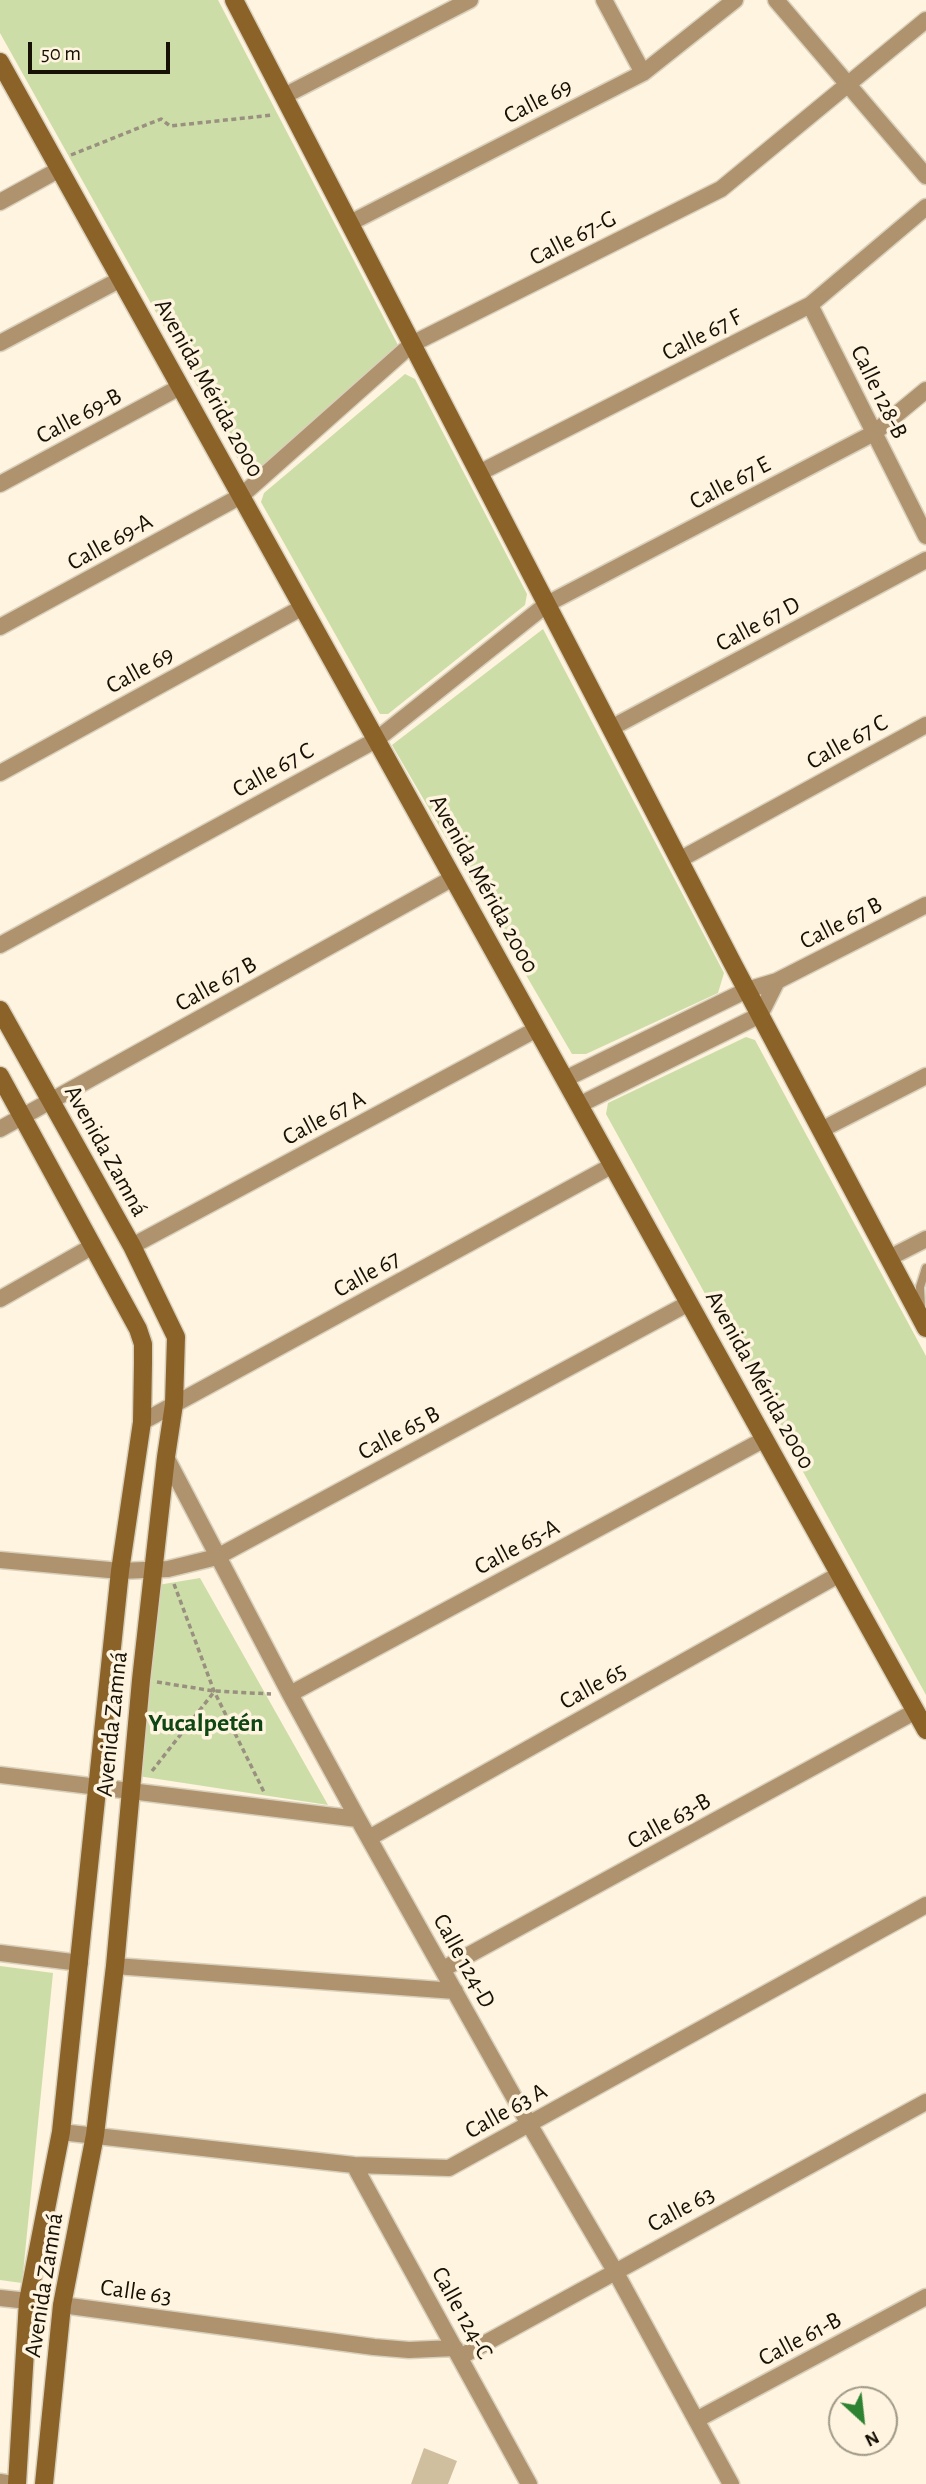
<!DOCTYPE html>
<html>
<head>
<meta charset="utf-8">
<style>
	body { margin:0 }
	#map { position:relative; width:926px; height:2484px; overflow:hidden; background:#fef4df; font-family:"Alegreya Sans",sans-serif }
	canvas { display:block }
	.north { position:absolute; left:828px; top:2386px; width:70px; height:70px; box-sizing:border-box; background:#fef4df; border:2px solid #a19988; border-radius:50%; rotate:153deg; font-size:19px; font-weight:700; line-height:28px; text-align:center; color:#161005 }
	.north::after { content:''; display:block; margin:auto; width:24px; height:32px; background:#2d8332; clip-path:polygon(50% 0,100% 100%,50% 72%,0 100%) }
	.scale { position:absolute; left:28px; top:42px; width:142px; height:32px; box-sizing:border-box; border:4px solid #161005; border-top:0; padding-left:9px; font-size:21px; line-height:24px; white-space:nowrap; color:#161005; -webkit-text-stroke:5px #fef4df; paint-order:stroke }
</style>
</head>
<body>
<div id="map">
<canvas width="926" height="2484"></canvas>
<div class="north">N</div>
<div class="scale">50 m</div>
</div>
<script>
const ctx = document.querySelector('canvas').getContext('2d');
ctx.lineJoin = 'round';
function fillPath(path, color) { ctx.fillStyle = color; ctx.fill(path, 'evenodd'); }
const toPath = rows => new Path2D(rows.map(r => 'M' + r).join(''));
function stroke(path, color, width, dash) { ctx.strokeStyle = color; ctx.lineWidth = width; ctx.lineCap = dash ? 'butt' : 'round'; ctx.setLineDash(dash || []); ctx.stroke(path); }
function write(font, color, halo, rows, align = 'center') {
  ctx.font = font + ' "Alegreya Sans",sans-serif'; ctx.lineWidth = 7; ctx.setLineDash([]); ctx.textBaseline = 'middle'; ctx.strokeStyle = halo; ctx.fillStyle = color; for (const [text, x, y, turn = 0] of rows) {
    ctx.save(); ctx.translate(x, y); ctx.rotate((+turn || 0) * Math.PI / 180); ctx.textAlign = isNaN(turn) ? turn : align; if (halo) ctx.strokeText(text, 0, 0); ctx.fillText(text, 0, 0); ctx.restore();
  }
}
const green = toPath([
	[0,0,218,0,399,347,249,479,0,33],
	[405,374,415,379,527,594,525,605,388,714,380,714,261,502,264,493],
	[543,629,724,973,718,993,586,1054,572,1054,392,745],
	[746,1037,755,1040,926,1356,926,1695,606,1114,608,1103],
	[200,1578,328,1805,138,1776,152,1586],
	[0,1966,53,1973,22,2283,0,2280]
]);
const building = toPath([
	[424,2448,457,2461,448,2484,411,2484]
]);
const path = toPath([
	[71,155,161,119,170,126,273,115],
	[174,1584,214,1691,264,1792],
	[157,1682,214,1691,271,1694],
	[152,1771,214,1692]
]);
const lane = toPath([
	[921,1308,920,1287,926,1268]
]);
const street = toPath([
	[604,0,643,73],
	[776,0,926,176],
	[284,96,470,0],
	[0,202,60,169],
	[350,223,643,73,735,0],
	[810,305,926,536],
	[0,343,121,279],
	[479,473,810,305,926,207],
	[0,484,180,387],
	[0,627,241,496,412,344,721,189,926,20],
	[611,728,926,560],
	[0,773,303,607],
	[679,860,926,725],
	[0,945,376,740,547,604,874,433,926,390],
	[565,1079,747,990,777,981,926,905],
	[579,1105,760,1015,777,981],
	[0,1129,453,878],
	[821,1130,926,1076],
	[132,1246,537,1029],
	[889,1258,926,1239],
	[0,1299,93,1246],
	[142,1422,613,1165],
	[166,1457,290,1694,358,1819,529,2124,615,2271,731,2484],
	[0,1560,120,1571,168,1569,217,1557,689,1303],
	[290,1694,765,1439],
	[0,1775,358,1819],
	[369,1838,840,1574],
	[0,1953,80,1963],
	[115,1966,455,1991],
	[443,1969,916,1711],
	[61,2132,354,2165,449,2168,926,1905],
	[354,2165,529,2484],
	[0,2298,28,2301],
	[62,2305,374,2347,409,2350,455,2348],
	[460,2357,926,2102],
	[696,2420,926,2297],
	[0,2482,13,2484]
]);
const secondary = toPath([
	[234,0,734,966,926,1328],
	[0,62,926,1730],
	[0,1010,132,1246,176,1337,174,1404,166,1457,141,1680,115,1966,95,2135,62,2305,44,2484],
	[0,1076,138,1329,143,1344,143,1363,142,1422,120,1571,61,2132,28,2301,17,2484]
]);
const streetNames = [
	["Calle 69",538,101,-27],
	["Calle 67-G",573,238,-27],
	["Calle 67 F",702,335,-27],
	["Avenida Mérida 2000",209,388,61],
	["Calle 128-B",879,392,64],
	["Calle 69-B",79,416,-28],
	["Calle 67 E",730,483,-28],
	["Calle 69-A",110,542,-29],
	["Calle 67 D",758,624,-28],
	["Calle 69",140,670,-29],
	["Calle 67 C",847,742,-29],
	["Calle 67 C",273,770,-29],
	["Avenida Mérida 2000",484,884,61],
	["Calle 67 B",841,923,-27],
	["Calle 67 B",216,984,-29],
	["Calle 67 A",324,1118,-28],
	["Avenida Zamná",106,1151,61],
	["Calle 67",367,1274,-29],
	["Avenida Mérida 2000",760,1380,61],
	["Calle 65 B",399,1433,-28],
	["Calle 65-A",517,1547,-28],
	["Calle 65",593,1686,-29],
	["Avenida Zamná",112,1724,-84],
	["Calle 63-B",669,1821,-29],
	["Calle 124-D",464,1961,61],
	["Calle 63 A",506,2111,-29],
	["Calle 63",681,2209,-28],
	["Avenida Zamná",44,2285,-81],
	["Calle 63",136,2292,8],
	["Calle 124-C",462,2313,61],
	["Calle 61-B",800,2339,-28]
];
const neighbourhoodNames = [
	["Yucalpetén",206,1723]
];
fillPath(green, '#cddda7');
fillPath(building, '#d0bf9f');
stroke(lane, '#d9d0bc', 11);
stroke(street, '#d9d0bc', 19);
stroke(secondary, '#d9d0bc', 21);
stroke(path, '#999080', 3.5, [5, 3.5]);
stroke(lane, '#af926e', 8);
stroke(street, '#af926e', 16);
stroke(secondary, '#8b6228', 18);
write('24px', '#161005', '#fef4df', streetNames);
write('bold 26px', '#0e4713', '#fef4df', neighbourhoodNames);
</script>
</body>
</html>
